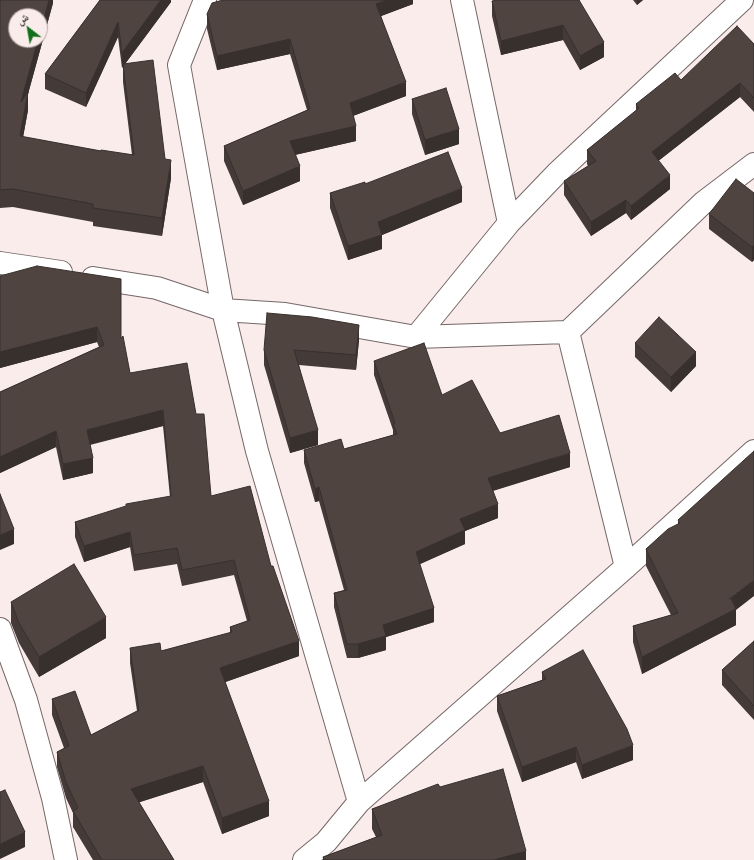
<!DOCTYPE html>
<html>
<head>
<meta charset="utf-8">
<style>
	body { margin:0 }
	#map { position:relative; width:754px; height:860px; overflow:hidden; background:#fbecec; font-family:Commissioner,"Noto Naskh Arabic",sans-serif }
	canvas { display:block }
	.north { position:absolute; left:8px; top:8px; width:40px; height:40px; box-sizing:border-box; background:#fbecec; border:1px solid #ada1a1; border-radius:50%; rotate:329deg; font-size:11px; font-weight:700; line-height:16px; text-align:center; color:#373131 }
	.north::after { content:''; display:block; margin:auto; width:14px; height:18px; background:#146f1b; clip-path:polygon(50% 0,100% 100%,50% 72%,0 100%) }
</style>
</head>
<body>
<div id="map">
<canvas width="754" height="860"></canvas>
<div class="north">ش</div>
</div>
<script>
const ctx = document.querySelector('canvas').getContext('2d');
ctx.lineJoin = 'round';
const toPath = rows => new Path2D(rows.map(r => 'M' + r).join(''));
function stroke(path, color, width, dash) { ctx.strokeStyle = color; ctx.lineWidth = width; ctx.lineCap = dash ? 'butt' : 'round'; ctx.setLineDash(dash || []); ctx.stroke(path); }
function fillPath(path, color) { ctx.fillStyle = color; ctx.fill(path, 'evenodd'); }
const minor = toPath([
	[205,0,179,65,223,310,285,314,416,337,509,223,557,173,742,0],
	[462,0,509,223],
	[0,263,61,272],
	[93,278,157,288,223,310,257,451,359,802],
	[568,332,626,567],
	[416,337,568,332,704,202,754,164],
	[0,629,26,700,53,798,66,860],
	[304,860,326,842,359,802,626,567,754,451]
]);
const wall = toPath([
	[0,0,53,0,53,3,28,94,28,110,23,137,101,151,132,155,123,82,123,65,122,68,118,37,86,107,45,89,45,74,100,0,171,0,171,2,125,64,165,159,171,178,162,236,93,226,93,222,13,207,0,208],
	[413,0,413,4,381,16,406,96,353,116,356,141,295,155,300,181,243,205,224,161,224,146,307,110,290,54,217,70,207,29,207,14],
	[579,0,604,57,580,70,563,40,501,55,492,16,492,1],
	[633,0,643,0,637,5],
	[754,44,754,112,740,97,658,161,670,189,631,220,626,213,591,236,564,195,564,181,588,166,587,164,587,150,636,111,636,104,681,80],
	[412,99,459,144,425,155,412,114],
	[365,184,462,202,382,235,382,249,348,260,330,208,330,193],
	[754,193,754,260,752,262,709,229,709,214],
	[0,276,121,337,130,373,196,414,211,496,271,566,299,656,225,682,269,816,222,834,203,782,139,802,174,860,93,860,73,827,73,813,66,798,57,767,57,752,64,748,52,715,52,699,91,735,137,711,130,663,130,648,161,651,230,633,230,627,247,621,234,575,182,586,177,564,134,571,130,547,84,562,75,537,75,522,170,497,163,426,90,445,93,473,63,480,56,447,0,473,0,392,99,347,97,342,0,368],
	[359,340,356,370,299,365,318,445,290,453,264,365,264,350],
	[635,343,696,366,671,392,635,357],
	[374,361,442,395,500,433,570,467,493,491,498,518,465,531,465,544,419,564,434,622,386,637,386,650,358,658,347,658,334,607,334,593,344,590,319,501,315,502,304,463,304,450,344,449,393,435,393,430,374,375],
	[678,520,736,610,736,625,642,674,633,642,633,626,671,615,646,566,646,549,678,524],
	[11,602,106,638,39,677,19,643,11,623],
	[754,641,754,720,722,685,722,670],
	[542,672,633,760,582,779,576,762,522,782,497,711,497,696,542,680],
	[440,787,526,860,323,860,323,857,376,837,372,829,372,809]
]);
const shadedWall = toPath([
	[49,0,53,0,53,3,28,94,28,110,20,154,21,102,38,40,40,40,40,34],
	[161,0,171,0,171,2,122,68,122,53],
	[386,0,413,0,413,4,376,18,376,4],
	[637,0,643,0,637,5],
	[118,22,118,37,86,107,86,93],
	[563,25,563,40,501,55,501,41],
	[290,39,290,54,217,70,217,56],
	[604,42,604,57,580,70,580,56],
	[406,82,406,96,350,117,350,103],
	[740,83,740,97,652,166,652,152],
	[356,126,356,141,290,156,290,141],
	[459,129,459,144,425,155,425,140],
	[171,160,171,178,162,236,162,218],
	[300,166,300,181,243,205,243,191],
	[670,175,670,189,631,220,631,206],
	[462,188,462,202,382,235,382,249,348,260,348,246,378,222],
	[626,200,626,213,591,236,591,222],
	[754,245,754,260,752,262,752,247],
	[359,325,359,340,356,370,356,355],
	[97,327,97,342,0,368,0,352],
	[696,352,696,366,671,392,671,377],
	[163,410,163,426,87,445,87,430],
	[318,430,318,445,290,453,290,438],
	[56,431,56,447,0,473,0,457],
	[570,453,570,467,488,492,488,478],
	[93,458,93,473,63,480,63,464],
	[319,487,319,501,315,502,315,489],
	[498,504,498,518,465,531,465,544,416,566,416,552,460,519],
	[14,529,14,544,0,550,0,535],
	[130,532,130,547,84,562,84,546],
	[754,580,754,596,736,610,736,625,642,674,642,657,729,599],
	[434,608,434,622,386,637,386,650,358,658,358,644,383,625],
	[106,617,106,638,39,677,39,657],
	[299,641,299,656,220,684,220,668],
	[633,745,633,760,582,779,582,765],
	[576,747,576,762,522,782,522,767],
	[203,766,203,782,131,805,131,789],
	[269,801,269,816,222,834,222,818],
	[25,832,25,847,0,859,0,844],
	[526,851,526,860,494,860]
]);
const building = toPath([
	[0,0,49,0,40,34,40,16,16,16,16,40,38,40,21,102,28,92,20,136,101,151,101,150,134,155,123,64,153,60,165,159,171,160,162,218,93,208,93,204,13,189,0,190,0,0],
	[100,0,161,0,122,53,118,22,86,93,45,74,100,0],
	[223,0,386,0,376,4,406,82,350,103,356,126,290,141,300,166,243,191,224,146,310,109,290,39,217,56,207,14,212,3,223,0],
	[497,0,579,0,604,42,580,56,563,25,501,41,492,1,497,0],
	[737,26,754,44,754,98,740,83,652,152,670,175,631,206,626,200,591,222,564,181,596,161,587,150,639,108,636,104,675,73,681,80,737,26],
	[446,88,459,129,425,140,412,99,446,88],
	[448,152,462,188,378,222,382,235,348,246,330,193,365,182,365,184,448,152],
	[736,179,754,193,754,245,752,247,709,214,736,179],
	[37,266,121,279,121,338,123,336,130,373,187,363,196,414,204,414,211,496,250,486,271,566,273,566,299,641,220,668,269,801,222,818,203,766,131,789,174,860,102,860,73,811,78,808,66,782,57,752,69,746,52,699,75,691,91,735,139,710,130,648,160,643,161,651,232,632,230,627,250,620,234,560,182,570,177,548,134,555,130,532,84,546,75,522,126,506,126,504,171,496,163,410,87,430,93,458,63,464,56,431,0,457,0,392,104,345,97,327,0,352,0,276,37,266],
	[267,313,312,317,359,325,356,355,294,350,318,430,290,438,264,350,267,313],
	[659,317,696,352,671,377,635,343,659,317],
	[424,343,442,395,472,380,500,433,559,415,570,453,488,478,498,504,460,519,465,530,416,552,434,608,383,625,386,636,358,644,347,644,334,593,347,590,319,487,315,489,304,450,341,439,344,449,397,434,393,424,395,423,374,361,424,343],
	[754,451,754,580,729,599,731,598,736,609,642,657,633,626,678,613,646,549,668,529,680,523,678,520,754,451],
	[0,494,14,529,0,535,0,494],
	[74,564,106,617,39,657,19,623,11,602,74,564],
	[754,641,754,706,722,670,754,641],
	[583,650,627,729,633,745,582,765,576,747,522,767,497,696,546,679,542,672,583,650],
	[503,769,526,851,494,860,324,860,323,857,382,835,372,809,438,784,440,787,503,769],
	[5,790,25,832,0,844,0,792,5,790]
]);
stroke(minor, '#756868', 24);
stroke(minor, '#fff', 22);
fillPath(wall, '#443a37');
fillPath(shadedWall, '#37302d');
fillPath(building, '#4f4440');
stroke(building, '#37302d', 1);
</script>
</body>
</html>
